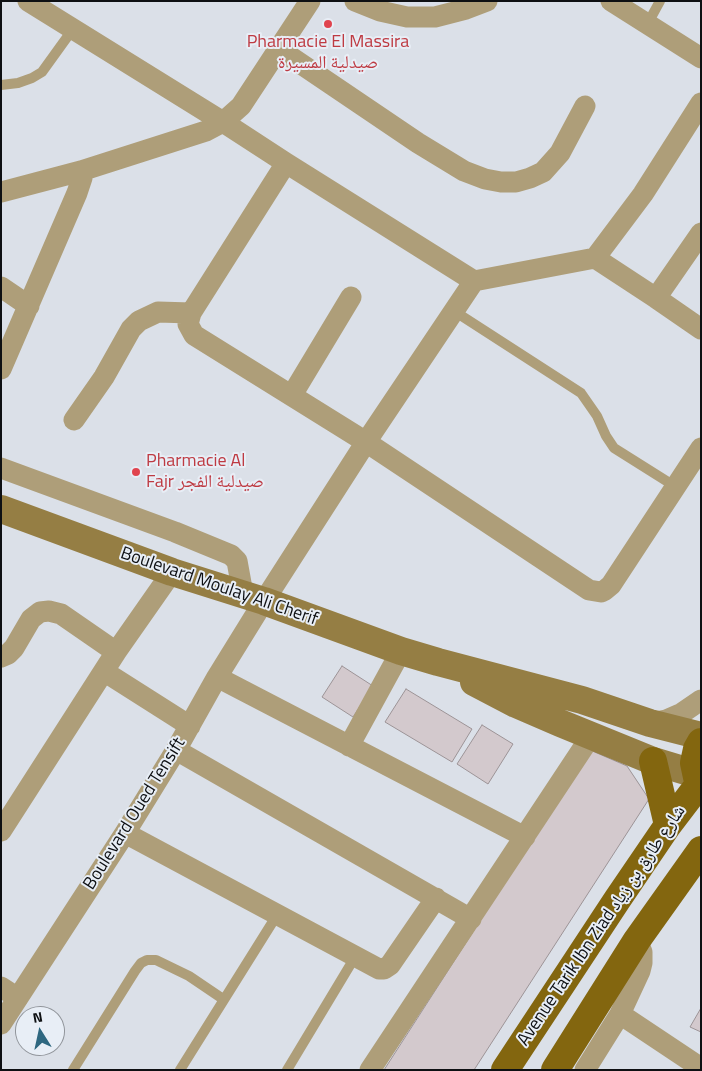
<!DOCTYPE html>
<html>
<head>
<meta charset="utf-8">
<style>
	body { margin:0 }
	#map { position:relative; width:702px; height:1071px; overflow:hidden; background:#dbe0e8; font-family:"Titillium Web",sans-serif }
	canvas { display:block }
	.frame { position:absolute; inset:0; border:2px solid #0e1013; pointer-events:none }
	.north { position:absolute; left:15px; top:1006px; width:50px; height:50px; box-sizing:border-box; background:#e8eef6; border:1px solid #91959b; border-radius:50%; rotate:350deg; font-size:14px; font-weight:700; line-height:20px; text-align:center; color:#0e1013 }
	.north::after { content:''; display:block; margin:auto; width:18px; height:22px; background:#2e6780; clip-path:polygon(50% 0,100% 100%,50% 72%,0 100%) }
</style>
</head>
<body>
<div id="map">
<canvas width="702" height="1071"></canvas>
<div class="frame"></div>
<div class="north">N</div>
</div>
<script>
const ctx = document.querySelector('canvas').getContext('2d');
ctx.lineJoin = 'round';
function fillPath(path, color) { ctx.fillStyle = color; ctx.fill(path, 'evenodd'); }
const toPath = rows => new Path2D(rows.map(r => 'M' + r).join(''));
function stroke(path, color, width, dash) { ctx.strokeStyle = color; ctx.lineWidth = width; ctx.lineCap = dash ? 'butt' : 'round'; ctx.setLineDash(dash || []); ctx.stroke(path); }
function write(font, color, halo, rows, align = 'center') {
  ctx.font = font + ' "Titillium Web","Noto Naskh Arabic",sans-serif'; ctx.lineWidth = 4; ctx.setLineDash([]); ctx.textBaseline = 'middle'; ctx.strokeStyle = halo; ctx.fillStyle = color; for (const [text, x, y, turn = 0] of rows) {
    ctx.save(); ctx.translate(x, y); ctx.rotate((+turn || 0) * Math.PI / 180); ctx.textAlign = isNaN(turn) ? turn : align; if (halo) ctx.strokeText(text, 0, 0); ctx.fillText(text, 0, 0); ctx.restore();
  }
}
const building = toPath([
	[342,666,373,686,353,717,322,697,342,666],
	[406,689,472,729,452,762,385,722,406,689],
	[482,725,513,744,488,784,457,764,482,725],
	[590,750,627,766,649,799,474,1070,384,1070,590,750],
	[701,1008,701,1032,690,1027,701,1008]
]);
const lane = toPath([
	[648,23,660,1],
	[1,85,18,83,32,78,42,72,73,29],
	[454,311,581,393,597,416,606,436,614,448,676,487],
	[73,1070,135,971,141,963,147,960,156,960,189,976,223,999],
	[180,1070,277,915],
	[287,1070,355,957]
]);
const street = toPath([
	[28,1,223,122,286,163,474,281,595,258,656,298,701,329],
	[355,1,380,11,407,17,435,17,466,9,487,1],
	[611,1,701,58],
	[279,49,418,143,464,171,485,179,501,182,516,182,530,178,543,172,560,153,585,106],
	[286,163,191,313,188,324,194,335,366,442,589,590,601,592,605,590,611,585,701,448],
	[1,192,81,171,206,131,223,122,241,106,310,1],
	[595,258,643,194,701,103],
	[1,287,29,306],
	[656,298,701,233],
	[1,369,77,193,82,178,81,171],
	[292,395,351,297],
	[74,420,104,377,131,329,139,321,158,312,191,313],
	[1,468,175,532,231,555,237,561,243,594],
	[116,652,172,572],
	[1,657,8,654,14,648,31,619,40,612,49,611,61,614,116,652,1,831],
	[105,672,190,726],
	[217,677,525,837],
	[650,723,666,720,682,713,701,700],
	[349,746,401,651],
	[176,750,471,919],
	[125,833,379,969,384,969,390,965,436,898],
	[1,987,18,998],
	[620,1014,701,1068],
	[1,1024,125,833,176,750,217,677,264,601,366,442,474,281],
	[370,1070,591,736],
	[585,1070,620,1014,640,971,642,963,642,952,637,940]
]);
const secondary = toPath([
	[1,509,172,572,264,601,401,651,438,662,582,700,650,723,701,736],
	[474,682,516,704,560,723,653,761,696,774]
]);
const primary = toPath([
	[701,742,697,749,694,763,697,777,701,785],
	[653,761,668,825],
	[505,1070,617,900,668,825,700,783],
	[555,1070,637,940,701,850]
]);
const markers = [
	[328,24,5,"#e0444e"],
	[136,472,5,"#e0444e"]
];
const healthNames = [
	["Pharmacie El Massira",328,43],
	["صيدلية المسيرة",328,64],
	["Pharmacie Al",146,462,"left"],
	["Fajr صيدلية الفجر",146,483,"left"]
];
const streetNames = [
	["Boulevard Moulay Ali Cherif",219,587,19],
	["Boulevard Oued Tensift",135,814,-58],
	["Avenue Tarik Ibn Ziad شارع طارق بن زياد",602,926,-56]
];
fillPath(building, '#d3c9cd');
stroke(building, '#9c9396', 1);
stroke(lane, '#ae9e79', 10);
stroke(street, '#ae9e79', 21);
stroke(secondary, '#957e44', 28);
stroke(primary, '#83660f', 28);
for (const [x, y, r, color] of markers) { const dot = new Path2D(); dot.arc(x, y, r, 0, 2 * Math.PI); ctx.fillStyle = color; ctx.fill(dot); stroke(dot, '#e8eef6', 2); }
write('18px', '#be3a42', '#e8eef6', healthNames);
write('18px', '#0e1013', '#e8eef6', streetNames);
</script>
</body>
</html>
